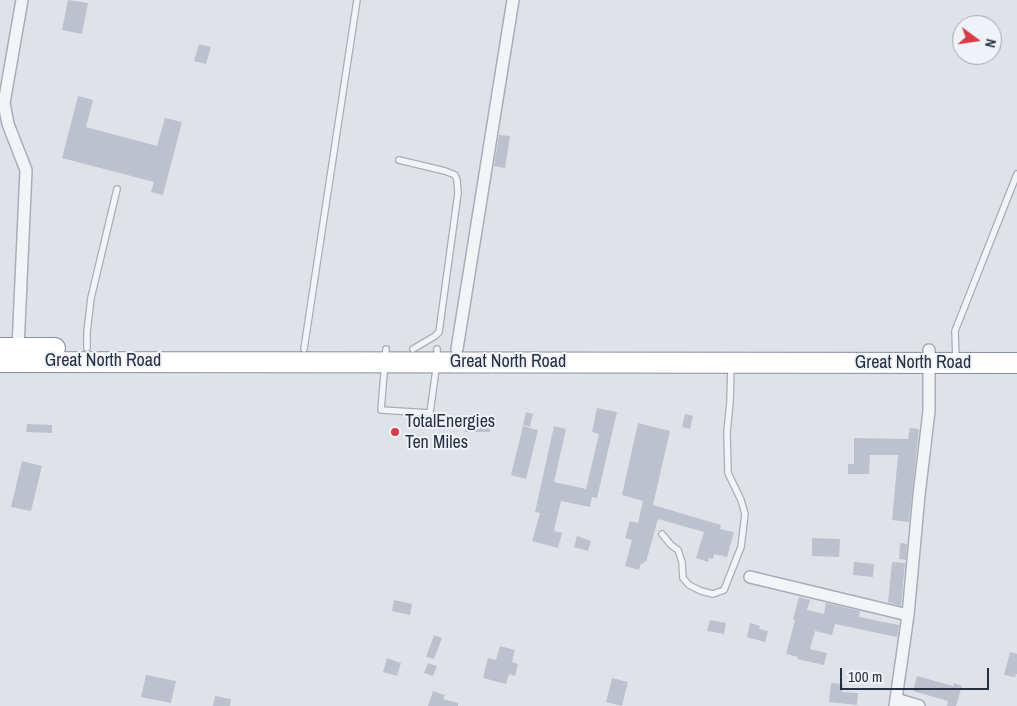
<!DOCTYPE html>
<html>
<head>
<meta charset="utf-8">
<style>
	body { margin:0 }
	#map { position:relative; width:1017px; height:706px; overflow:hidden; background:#dfe3e9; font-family:"Archivo Narrow",sans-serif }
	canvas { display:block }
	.north { position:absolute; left:952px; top:15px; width:50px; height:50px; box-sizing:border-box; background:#eff2f7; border:1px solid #9fa4af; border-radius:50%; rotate:104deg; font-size:14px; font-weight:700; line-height:20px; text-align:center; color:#272f42 }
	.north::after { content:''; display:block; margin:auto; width:18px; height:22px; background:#d63d48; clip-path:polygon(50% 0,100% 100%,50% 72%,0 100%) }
	.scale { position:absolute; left:840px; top:668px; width:149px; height:22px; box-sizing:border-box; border:2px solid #272f42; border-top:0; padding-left:6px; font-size:15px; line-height:18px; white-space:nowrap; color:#272f42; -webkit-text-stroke:4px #eff2f7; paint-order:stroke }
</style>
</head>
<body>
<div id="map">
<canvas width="1017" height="706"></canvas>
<div class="north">N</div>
<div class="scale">100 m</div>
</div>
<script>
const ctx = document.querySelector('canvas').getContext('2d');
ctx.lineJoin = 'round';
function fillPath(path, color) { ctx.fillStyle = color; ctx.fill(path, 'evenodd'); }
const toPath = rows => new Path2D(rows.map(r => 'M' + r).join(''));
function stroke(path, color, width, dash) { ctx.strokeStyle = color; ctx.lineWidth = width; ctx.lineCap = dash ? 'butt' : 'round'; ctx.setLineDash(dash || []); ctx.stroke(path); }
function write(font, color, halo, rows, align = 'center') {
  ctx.font = font + ' "Archivo Narrow",sans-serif'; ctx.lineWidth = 4; ctx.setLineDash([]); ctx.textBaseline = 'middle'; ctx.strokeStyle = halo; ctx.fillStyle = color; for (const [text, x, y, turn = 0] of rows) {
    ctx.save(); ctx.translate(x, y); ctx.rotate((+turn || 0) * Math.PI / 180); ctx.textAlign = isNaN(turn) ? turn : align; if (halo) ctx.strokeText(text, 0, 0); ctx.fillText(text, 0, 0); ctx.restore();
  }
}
const building = toPath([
	[68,0,88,3,82,34,62,30],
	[199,44,211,47,206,64,194,61],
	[78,96,93,100,86,127,157,146,165,118,182,122,163,195,151,192,154,182,62,158],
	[499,135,510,136,505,168,494,166],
	[597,408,617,412,597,498,592,497,590,507,561,501,554,531,562,533,558,548,532,541,540,513,535,512,554,426,566,429,554,482,586,489,599,434,592,432],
	[526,412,533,414,530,427,523,425],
	[685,414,693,416,690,429,682,427],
	[465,417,490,417,490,432,465,432],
	[638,423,670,431,653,505,721,525,720,529,734,532,727,557,714,554,713,559,709,558,708,562,696,558,704,532,658,519,646,562,644,561,643,564,641,563,639,570,625,566,632,540,625,538,630,521,638,523,643,501,622,495],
	[27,424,52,425,52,433,26,432],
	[523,426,538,430,526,479,511,475],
	[910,428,919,429,909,522,892,520,898,455,870,455,869,474,848,474,848,464,854,464,854,438,908,439],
	[22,461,42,466,31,511,11,507],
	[577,536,591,541,588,551,574,547],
	[812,538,840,539,839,557,812,556],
	[900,543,907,544,906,560,899,559],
	[854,562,874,564,873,577,853,575],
	[892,562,905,563,901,606,888,602],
	[799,597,810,600,807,610,824,614,826,603,860,611,859,617,899,625,897,637,835,624,832,635,815,631,810,649,827,653,824,665,797,659,798,657,786,654,795,620,793,619],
	[394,600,412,604,410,615,392,611],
	[710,620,726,623,724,634,707,631],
	[750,623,760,626,759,629,768,631,765,642,747,637],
	[434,635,442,638,434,659,426,657],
	[500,646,515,650,512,662,518,664,515,676,509,674,506,684,483,678,488,658,496,660],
	[1010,652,1017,654,1017,674,1016,674,1015,677,1004,675],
	[387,658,401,663,397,676,383,672],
	[428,663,437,666,433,676,424,673],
	[146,675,176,681,171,703,141,697],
	[917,676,953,686,954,683,962,686,956,706,947,706,948,701,913,691],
	[612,678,628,682,622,706,606,702],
	[831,683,843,684,842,692,858,693,857,705,829,702],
	[433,691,445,695,443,699,458,703,458,706,428,706],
	[215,696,231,699,230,706,213,706]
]);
const service = toPath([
	[399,160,445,171,455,175,457,180,458,193,439,332,435,336,413,349],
	[87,348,87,332,91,298,117,189],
	[304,349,357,0],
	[386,349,381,410,430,413,437,362,437,349],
	[956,361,955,331,1017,174],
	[662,534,671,545,678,550,682,562,683,578,689,585,701,591,713,594,724,590,741,547,745,514,741,500,728,473,727,432,730,402,731,367]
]);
const minor = toPath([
	[18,348,26,170,8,124,4,103,22,0],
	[457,349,513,0],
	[750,577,908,615],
	[896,699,919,706],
	[895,706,908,615,919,495,929,411,929,350]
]);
const trunk = toPath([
	[0,348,55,348],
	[0,362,1017,363]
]);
const markers = [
	[395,432,5,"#d63d48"]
];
const streetNames = [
	["Great North Road",103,361],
	["Great North Road",508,362],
	["Great North Road",913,363]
];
const poiNames = [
	["TotalEnergies",405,422],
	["Ten Miles",405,443]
];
fillPath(building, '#bcc1cd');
stroke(service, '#a8adb7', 8);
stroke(minor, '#a8adb7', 14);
stroke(trunk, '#868ea1', 22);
stroke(service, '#f2f4f7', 5.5);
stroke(minor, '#f2f4f7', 11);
stroke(trunk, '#fff', 20);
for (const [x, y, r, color] of markers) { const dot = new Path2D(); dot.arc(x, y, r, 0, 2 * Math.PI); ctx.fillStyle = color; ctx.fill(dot); stroke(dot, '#eff2f7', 2); }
write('18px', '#272f42', '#eff2f7', streetNames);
write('18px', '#272f42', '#eff2f7', poiNames, 'left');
</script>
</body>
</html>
